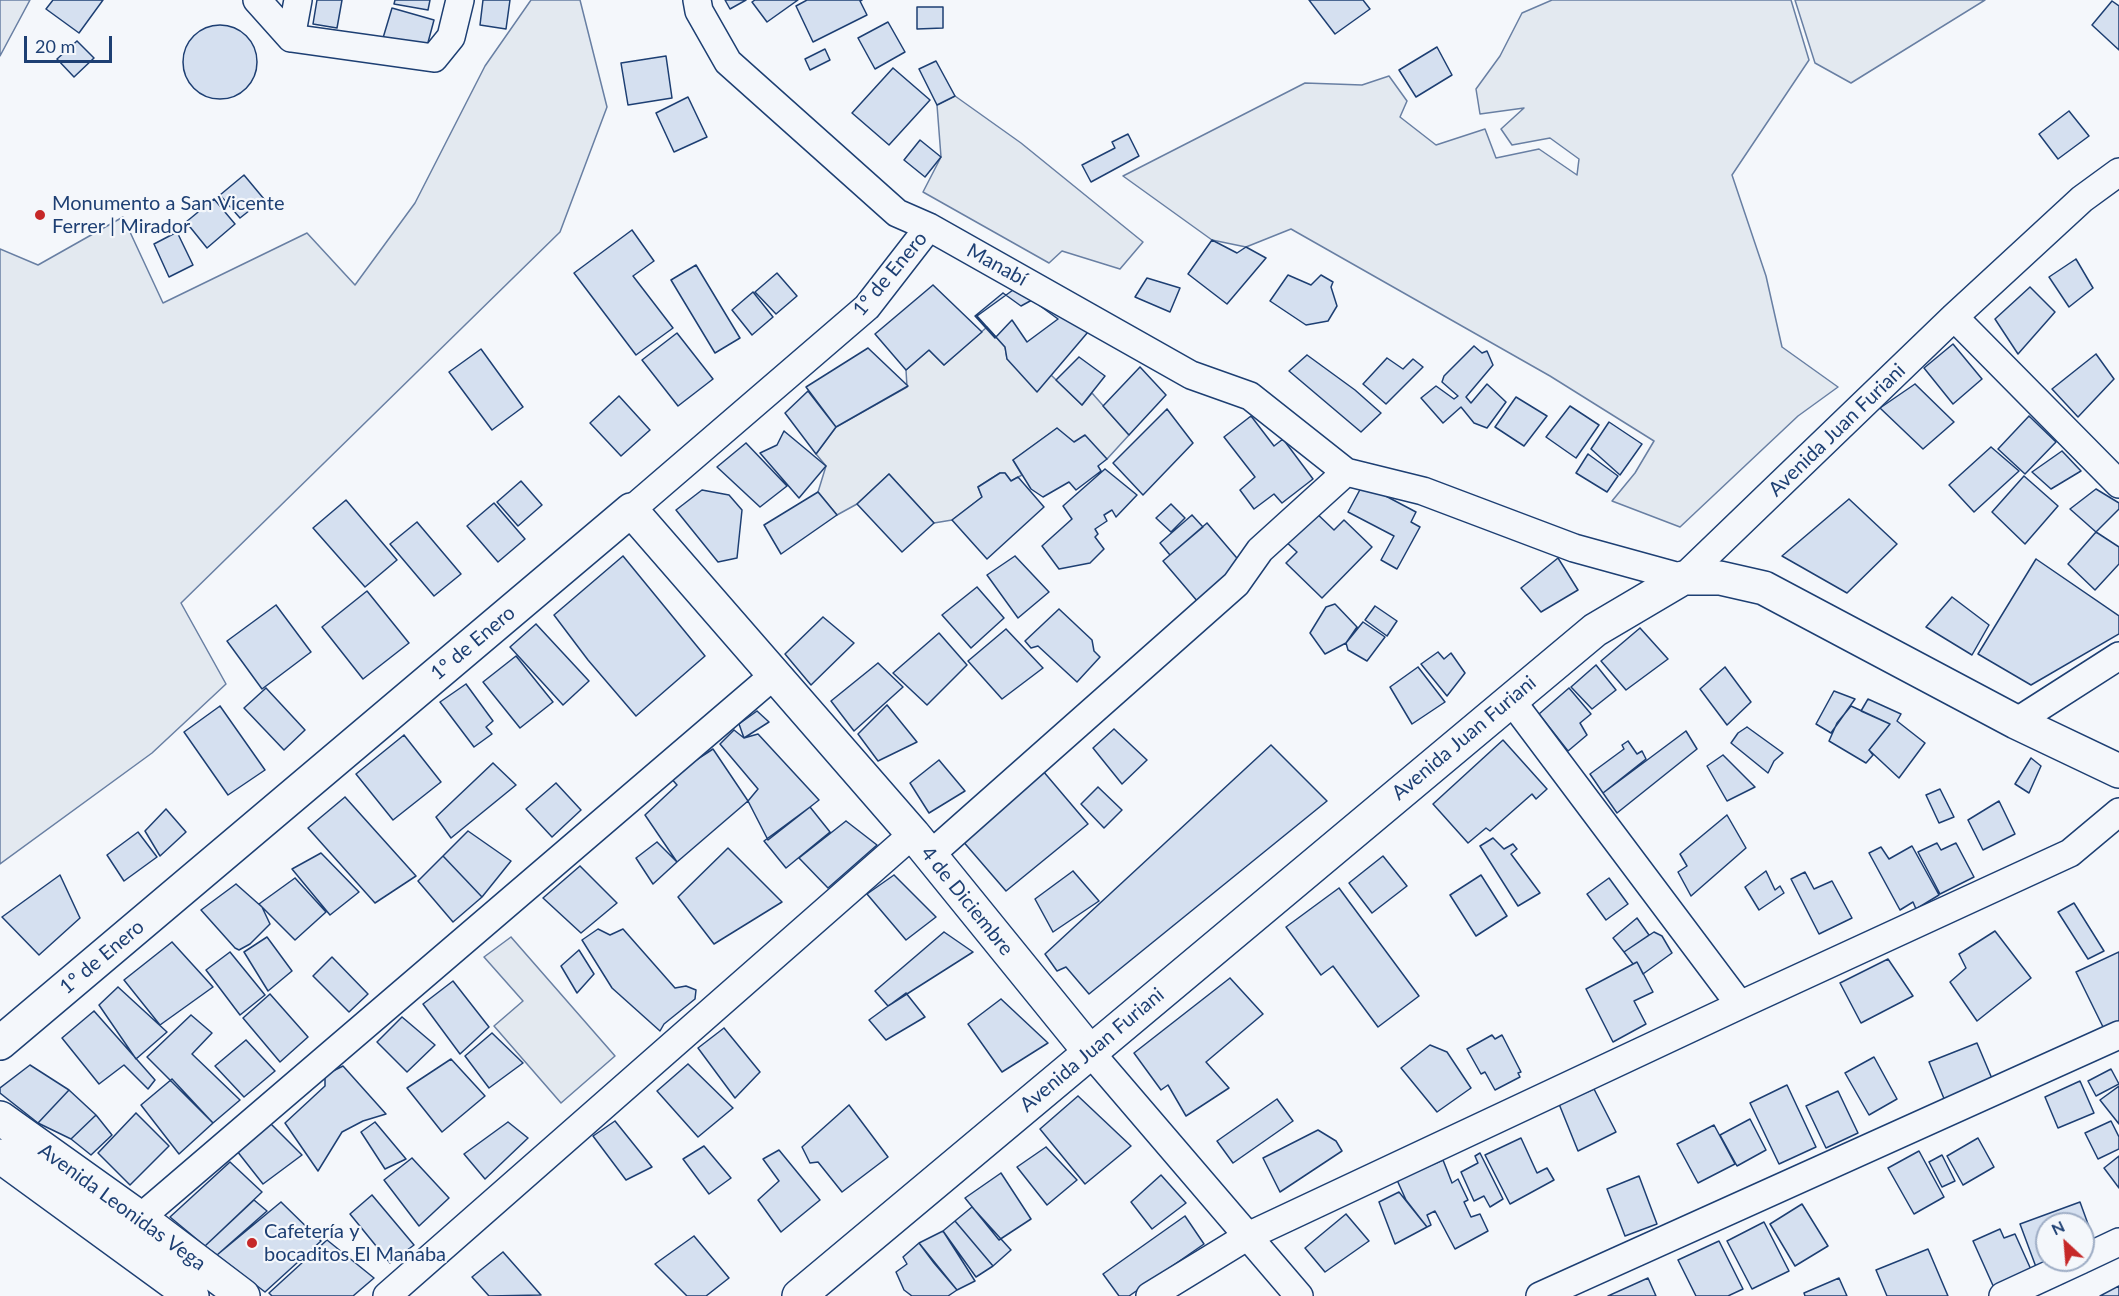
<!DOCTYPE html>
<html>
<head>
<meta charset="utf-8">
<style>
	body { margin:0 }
	#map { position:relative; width:2119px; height:1296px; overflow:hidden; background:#f4f7fb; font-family:Lato,sans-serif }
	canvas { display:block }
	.north { position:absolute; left:2035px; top:1212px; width:60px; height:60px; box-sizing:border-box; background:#f4f7fb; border:2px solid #9eadc5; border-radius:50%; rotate:334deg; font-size:16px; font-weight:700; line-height:24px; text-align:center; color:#1d3f73 }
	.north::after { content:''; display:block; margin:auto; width:21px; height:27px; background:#c62828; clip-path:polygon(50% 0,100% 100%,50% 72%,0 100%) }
	.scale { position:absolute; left:24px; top:36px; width:88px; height:27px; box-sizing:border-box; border:3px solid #1d3f73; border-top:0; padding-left:8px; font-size:18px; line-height:21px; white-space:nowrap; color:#1d3f73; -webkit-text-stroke:4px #f4f7fb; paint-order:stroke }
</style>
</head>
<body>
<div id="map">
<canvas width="2119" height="1296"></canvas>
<div class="north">N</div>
<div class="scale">20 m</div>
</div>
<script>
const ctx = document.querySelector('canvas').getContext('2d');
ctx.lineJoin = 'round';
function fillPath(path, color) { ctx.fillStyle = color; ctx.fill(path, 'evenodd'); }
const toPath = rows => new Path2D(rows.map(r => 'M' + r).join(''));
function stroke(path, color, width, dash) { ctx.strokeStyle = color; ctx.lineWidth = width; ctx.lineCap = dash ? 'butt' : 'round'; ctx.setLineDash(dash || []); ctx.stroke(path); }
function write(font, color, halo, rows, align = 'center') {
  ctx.font = font + ' Lato,sans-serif'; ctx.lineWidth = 4.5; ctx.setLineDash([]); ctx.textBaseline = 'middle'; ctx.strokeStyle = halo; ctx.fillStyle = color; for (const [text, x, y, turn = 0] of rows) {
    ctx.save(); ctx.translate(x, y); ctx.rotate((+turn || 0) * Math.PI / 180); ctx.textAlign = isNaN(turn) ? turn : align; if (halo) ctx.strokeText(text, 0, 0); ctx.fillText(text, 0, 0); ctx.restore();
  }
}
const green = toPath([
	[0,0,30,0,0,56,0,0],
	[531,0,580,0,607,107,560,232,181,603,226,684,152,753,0,864,0,249,38,265,123,217,163,303,307,233,355,285,415,203,485,66,531,0],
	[1552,0,1791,0,1809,60,1732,175,1766,276,1782,347,1838,387,1798,416,1680,527,1612,501,1635,473,1654,441,1550,376,1291,229,1246,247,1212,240,1123,176,1305,83,1362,85,1389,76,1407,101,1400,117,1436,145,1485,129,1496,158,1539,149,1577,175,1579,159,1550,138,1512,145,1501,129,1524,108,1480,114,1476,89,1500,56,1522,13,1552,0],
	[1795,0,1985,0,1851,83,1815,63,1795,0],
	[955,96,1021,143,1143,242,1120,269,1062,251,1049,263,923,192,941,157,937,105,955,96],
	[987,327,1005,347,1007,359,1051,375,1082,405,1092,393,1129,435,1107,459,1074,442,1056,429,1013,460,1022,475,1011,481,1005,473,1000,473,978,487,982,497,952,520,934,523,889,474,857,504,837,515,818,492,826,466,816,454,836,427,907,387,906,370,929,350,944,365,987,327],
	[511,937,615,1056,561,1103,494,1026,523,1001,484,957,511,937]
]);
const building = toPath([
	[53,0,103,0,79,33,46,9,53,0],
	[317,0,342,0,337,28,313,24,317,0],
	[395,0,430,0,428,10,394,4,395,0],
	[483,0,510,0,506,29,480,25,483,0],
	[725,0,746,0,730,9,725,0],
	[755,0,798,0,767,22,752,2,755,0],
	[807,0,862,0,860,1,867,15,813,42,796,6,807,0],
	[1309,0,1363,0,1370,9,1335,34,1309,0],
	[2112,1,2119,6,2119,50,2092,25,2112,1],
	[917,7,943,7,943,28,917,29,917,7],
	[392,8,434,20,426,50,383,38,392,8],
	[888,22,905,52,875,69,858,38,888,22],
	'183 62a37 37 0 1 1 74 0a37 37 0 1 1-74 0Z',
	[77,41,94,58,74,77,57,59,77,41],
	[1437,47,1452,75,1416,97,1399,70,1437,47],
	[825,49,830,60,810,70,805,59,825,49],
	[666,56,672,98,628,105,621,63,666,56],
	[936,61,955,96,937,105,919,69,936,61],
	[893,68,930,100,889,145,852,113,893,68],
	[688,97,707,137,674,152,656,113,688,97],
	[2069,111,2089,136,2058,159,2039,134,2069,111],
	[1128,134,1139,156,1091,182,1082,165,1115,148,1112,142,1128,134],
	[920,140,941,157,925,177,904,160,920,140],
	[244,175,264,199,240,218,220,195,244,175],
	[214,199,235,224,207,248,186,222,214,199],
	[632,230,654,261,633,276,673,328,636,355,574,273,632,230],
	[177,232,193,265,169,277,154,244,177,232],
	[1212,240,1237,253,1246,247,1266,258,1227,304,1188,274,1212,240],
	[2076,259,2093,288,2069,307,2049,277,2076,259],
	[696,265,740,338,715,353,671,280,696,265],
	[777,273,797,296,776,314,755,292,777,273],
	[1288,275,1311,285,1321,275,1333,282,1331,287,1337,306,1328,321,1306,325,1270,301,1288,275],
	[1147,278,1180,288,1170,312,1135,297,1147,278],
	[933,285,982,332,944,365,929,350,906,370,875,334,933,285],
	[2030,287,2055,312,2018,354,1995,319,2030,287],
	[1013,290,1088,332,1037,392,1007,359,1005,347,977,316,1013,290],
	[753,292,773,317,752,335,732,310,753,292],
	[1003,293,1021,306,1032,300,1058,319,1027,342,1012,320,995,338,975,316,1003,293],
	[677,333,713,379,678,406,642,360,677,333],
	[1953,344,1982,379,1953,404,1924,368,1953,344],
	[1474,346,1482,353,1487,351,1493,365,1466,397,1471,403,1487,384,1506,402,1487,428,1474,423,1461,407,1443,423,1421,398,1436,386,1454,399,1458,396,1442,382,1444,376,1474,346],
	[868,348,908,386,836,427,806,387,868,348],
	[481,349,523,407,492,430,449,372,481,349],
	[2096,354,2114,379,2078,417,2052,389,2096,354],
	[1307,355,1355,390,1381,413,1361,432,1289,371,1307,355],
	[1079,357,1105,376,1082,405,1056,380,1079,357],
	[1387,358,1403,369,1413,359,1423,367,1386,404,1363,384,1387,358],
	[1140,367,1166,395,1129,435,1103,406,1140,367],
	[1915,384,1954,422,1923,449,1880,408,1915,384],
	[808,391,836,427,816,454,785,413,808,391],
	[619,396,650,430,621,456,590,423,619,396],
	[1516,397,1547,416,1524,446,1495,427,1516,397],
	[1570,406,1599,425,1576,458,1546,437,1570,406],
	[1167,409,1193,443,1143,495,1113,463,1167,409],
	[1251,416,1274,446,1283,439,1313,479,1282,503,1274,494,1254,509,1240,490,1255,477,1224,437,1251,416],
	[2029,416,2056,442,2025,474,1998,449,2029,416],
	[1609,422,1642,444,1620,475,1591,449,1609,422],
	[1057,428,1074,442,1085,435,1107,459,1098,466,1101,471,1076,490,1069,482,1043,497,1031,489,1013,460,1057,428],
	[784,431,826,466,799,498,760,453,777,445,784,431],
	[746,443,787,486,760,507,717,467,746,443],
	[1991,447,2019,471,1974,512,1949,485,1991,447],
	[2062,451,2081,471,2051,489,2032,472,2062,451],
	[1588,454,1618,476,1607,492,1576,473,1588,454],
	[1105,469,1137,495,1116,517,1112,510,1104,515,1107,521,1095,529,1098,534,1095,537,1104,549,1090,563,1059,569,1042,546,1072,519,1063,506,1105,469],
	[1000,473,1005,473,1011,481,1018,477,1044,507,987,559,952,520,982,497,978,487,1000,473],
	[889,474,934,523,902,552,857,504,889,474],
	[2024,476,2058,506,2025,544,1992,512,2024,476],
	[521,481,542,505,518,526,497,502,521,481],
	[1363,484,1416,512,1411,522,1420,527,1397,569,1381,560,1394,536,1348,512,1363,484],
	[2096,489,2119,503,2119,509,2096,532,2070,509,2096,489],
	[702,490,729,495,742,510,737,558,718,562,676,510,702,490],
	[818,492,837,515,781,554,764,525,818,492],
	[1849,499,1897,544,1847,593,1782,556,1849,499],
	[346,500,397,560,365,587,313,528,346,500],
	[494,503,525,539,498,562,467,526,494,503],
	[1171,504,1185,518,1171,532,1156,518,1171,504],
	[1312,509,1334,530,1344,520,1372,547,1322,598,1286,563,1297,552,1283,539,1312,509],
	[1192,515,1203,527,1170,555,1160,543,1192,515],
	[417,522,461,574,434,596,390,544,417,522],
	[1207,523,1242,564,1198,602,1163,561,1207,523],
	[2096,532,2119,547,2119,564,2095,590,2068,564,2096,532],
	[623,556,705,656,636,716,588,660,554,615,623,556],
	[1015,556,1049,592,1018,618,987,575,1015,556],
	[1558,558,1578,590,1541,612,1521,588,1558,558],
	[2036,559,2119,616,2119,634,2031,685,1978,654,2036,559],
	[977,587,1004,618,971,648,942,615,977,587],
	[367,591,409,643,363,679,322,627,367,591],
	[1952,597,1989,625,1972,655,1926,627,1952,597],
	[1335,604,1357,627,1346,643,1325,654,1310,633,1326,607,1335,604],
	[276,605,311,652,262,689,227,641,276,605],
	[1375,606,1397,621,1387,636,1365,620,1375,606],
	[1059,609,1092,640,1094,651,1100,657,1077,682,1038,646,1031,648,1025,641,1059,609],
	[823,617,854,643,811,685,785,654,823,617],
	[1363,622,1385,637,1367,661,1348,650,1346,643,1363,622],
	[536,624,589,681,563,705,510,647,536,624],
	[1640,628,1668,659,1626,690,1601,661,1640,628],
	[1006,629,1043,668,1002,699,968,661,1006,629],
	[939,633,967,665,927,705,893,673,939,633],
	[1438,652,1444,659,1451,653,1465,673,1447,696,1421,664,1438,652],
	[516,656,553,702,520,728,483,682,516,656],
	[878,663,903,687,854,731,831,701,878,663],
	[1596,665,1616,690,1592,709,1571,687,1596,665],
	[1418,667,1445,702,1412,724,1390,687,1418,667],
	[1725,667,1751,702,1727,725,1700,689,1725,667],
	[466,684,493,721,486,727,492,734,474,747,440,702,466,684],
	[266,688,305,730,284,750,244,708,266,688],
	[1569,688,1591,714,1580,723,1587,735,1568,751,1539,714,1569,688],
	[1834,691,1855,699,1831,733,1816,724,1834,691],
	[1868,699,1901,714,1897,721,1925,743,1899,778,1869,750,1890,724,1861,711,1868,699],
	[887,705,917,742,878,761,858,734,887,705],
	[220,706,265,770,228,795,184,732,220,706],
	[1851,706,1890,724,1869,750,1873,755,1866,763,1829,741,1837,723,1851,706],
	[757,711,769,722,744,738,739,724,757,711],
	[1747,727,1783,753,1774,761,1768,773,1731,743,1738,733,1747,727],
	[1114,729,1147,760,1122,784,1093,748,1114,729],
	[734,730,744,738,758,734,819,800,768,840,748,801,758,789,720,744,734,730],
	[1686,731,1697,749,1617,813,1603,793,1686,731],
	[404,735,441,782,393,820,356,774,404,735],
	[1503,740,1547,789,1536,799,1532,794,1490,831,1486,828,1468,843,1433,804,1503,740],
	[1628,741,1637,754,1642,751,1646,759,1603,793,1590,774,1624,749,1622,745,1628,741],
	[1271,745,1327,801,1089,994,1066,967,1057,971,1045,954,1271,745],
	[713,749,748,801,677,862,645,815,677,785,670,777,713,749],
	[1723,755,1755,787,1727,801,1707,766,1723,755],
	[2031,758,2041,766,2029,793,2015,784,2031,758],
	[939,760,965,791,929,813,910,783,939,760],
	[493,763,516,785,451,838,436,817,493,763],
	[1043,771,1088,824,1006,891,961,839,1043,771],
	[556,783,581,810,552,837,526,809,556,783],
	[1098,787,1122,810,1104,828,1081,804,1098,787],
	[1940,789,1954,817,1939,823,1926,795,1940,789],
	[345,797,416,876,375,903,308,828,345,797],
	[1999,801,2015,834,1983,850,1968,820,1999,801],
	[810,807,830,832,786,868,764,841,810,807],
	[166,809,186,832,160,856,145,831,166,809],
	[1727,815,1746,848,1691,896,1678,872,1687,866,1680,854,1727,815],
	[846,821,877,845,828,888,799,858,846,821],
	[468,831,511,861,482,897,443,856,468,831],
	[138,832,157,857,124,881,107,855,138,832],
	[1493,838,1504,849,1513,844,1517,849,1511,854,1540,893,1518,906,1480,846,1493,838],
	[657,842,677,862,653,884,636,858,657,842],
	[1937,843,1941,850,1956,843,1974,877,1940,894,1918,852,1937,843],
	[1912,846,1939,895,1916,909,1913,902,1900,910,1869,853,1881,847,1889,859,1912,846],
	[728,848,782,902,714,944,678,897,728,848],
	[321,853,359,892,330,915,292,869,321,853],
	[443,856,482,897,453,922,418,881,443,856],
	[1383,856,1407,886,1372,913,1349,883,1383,856],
	[580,866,617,903,581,933,543,898,580,866],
	[1073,871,1099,901,1053,932,1035,899,1073,871],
	[1766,871,1775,890,1780,886,1784,893,1759,910,1745,887,1766,871],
	[1805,872,1814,889,1832,881,1852,918,1819,934,1791,879,1805,872],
	[60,875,80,918,39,955,2,917,60,875],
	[894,875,936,917,906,940,867,894,894,875],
	[1481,875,1507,916,1476,936,1450,895,1481,875],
	[295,878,326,912,295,940,259,904,295,878],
	[1609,878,1628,904,1606,920,1587,894,1609,878],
	[236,884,262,907,270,924,250,944,239,950,235,948,201,910,236,884],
	[1339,888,1419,996,1378,1027,1333,966,1321,975,1286,927,1339,888],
	[2074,903,2104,951,2088,959,2058,912,2074,903],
	[1637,918,1649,935,1624,952,1613,938,1637,918],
	[598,929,610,935,623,929,675,988,686,986,696,990,695,999,664,1024,660,1031,612,988,582,940,598,929],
	[1995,931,2031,978,1977,1021,1950,982,1966,968,1959,954,1995,931],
	[944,932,973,952,888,1006,875,991,944,932],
	[1654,932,1662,936,1672,953,1643,974,1637,962,1633,964,1624,952,1654,932],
	[267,937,292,971,268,991,244,952,267,937],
	[172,942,213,987,160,1025,124,980,172,942],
	[579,950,594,974,577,993,561,966,579,950],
	[230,952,265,995,240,1015,206,970,230,952],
	[2119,952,2119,1025,2105,1031,2076,972,2119,952],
	[332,957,368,994,349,1012,313,976,332,957],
	[1888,959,1913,996,1861,1023,1840,983,1888,959],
	[1637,962,1653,992,1634,1001,1646,1024,1613,1042,1586,989,1637,962],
	[1230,978,1263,1014,1206,1062,1229,1088,1186,1116,1168,1085,1161,1090,1134,1053,1230,978],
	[453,981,489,1027,460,1054,423,1004,453,981],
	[118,987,167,1032,136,1059,99,1005,118,987],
	[906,993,925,1017,886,1040,869,1020,906,993],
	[270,994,308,1037,280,1062,243,1018,270,994],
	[1001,999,1048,1043,1002,1072,968,1024,1001,999],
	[94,1011,155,1080,148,1089,124,1065,99,1084,62,1038,94,1011],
	[191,1015,212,1033,192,1054,240,1100,213,1123,147,1057,191,1015],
	[402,1017,435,1045,407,1072,377,1042,402,1017],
	[724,1028,760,1072,735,1098,698,1048,724,1028],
	[492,1033,523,1063,489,1088,465,1056,492,1033],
	[1492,1035,1495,1039,1502,1035,1521,1072,1518,1073,1520,1077,1495,1090,1485,1072,1481,1074,1467,1049,1492,1035],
	[246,1040,275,1071,244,1097,215,1066,246,1040],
	[1977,1043,1993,1081,1945,1101,1929,1062,1977,1043],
	[1430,1045,1447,1052,1471,1088,1437,1112,1401,1068,1430,1045],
	[1874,1057,1897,1099,1869,1115,1845,1073,1874,1057],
	[451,1059,485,1096,442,1132,407,1088,451,1059],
	[688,1064,733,1108,698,1137,657,1091,688,1064],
	[30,1065,69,1090,38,1123,0,1093,0,1088,30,1065],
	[343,1066,386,1114,363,1121,342,1132,318,1171,285,1123,325,1086,325,1075,343,1066],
	[2111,1069,2119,1084,2096,1096,2088,1081,2111,1069],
	[172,1079,213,1123,179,1154,141,1105,172,1079],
	[2080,1081,2094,1113,2058,1128,2045,1097,2080,1081],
	[1787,1085,1816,1147,1779,1164,1750,1103,1787,1085],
	[2119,1086,2119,1124,2100,1100,2119,1086],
	[1594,1089,1616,1132,1578,1151,1559,1104,1594,1089],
	[69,1090,96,1115,71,1139,38,1123,69,1090],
	[1838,1091,1858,1133,1826,1148,1806,1106,1838,1091],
	[1078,1096,1131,1146,1085,1184,1040,1129,1078,1096],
	[1277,1099,1293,1121,1233,1163,1217,1141,1277,1099],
	[849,1105,888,1157,842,1192,818,1162,810,1163,802,1147,849,1105],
	[136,1113,169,1146,130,1185,98,1153,136,1113],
	[96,1115,112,1135,91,1155,71,1139,96,1115],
	[1750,1119,1766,1150,1737,1166,1720,1135,1750,1119],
	[615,1121,652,1167,626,1180,593,1136,615,1121],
	[2111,1121,2119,1137,2119,1149,2098,1159,2085,1133,2111,1121],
	[375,1122,406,1159,385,1169,361,1132,375,1122],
	[508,1122,528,1138,485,1179,464,1154,508,1122],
	[270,1123,302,1155,263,1184,237,1151,270,1123],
	[1714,1125,1735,1164,1698,1183,1677,1144,1714,1125],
	[1318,1130,1336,1141,1342,1151,1280,1192,1263,1158,1318,1130],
	[1521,1138,1537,1173,1547,1168,1554,1180,1510,1204,1485,1155,1521,1138],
	[1978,1138,1994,1167,1963,1185,1947,1156,1978,1138],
	[704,1146,731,1178,709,1194,683,1159,704,1146],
	[1046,1147,1077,1180,1047,1205,1017,1167,1046,1147],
	[779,1150,820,1200,781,1232,758,1200,779,1181,763,1159,779,1150],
	[1919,1151,1944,1197,1914,1214,1888,1168,1919,1151],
	[1480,1153,1503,1199,1490,1207,1484,1196,1474,1201,1461,1172,1478,1163,1475,1156,1480,1153],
	[1942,1155,1955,1181,1942,1187,1929,1162,1942,1155],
	[2119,1156,2119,1188,2104,1168,2119,1156],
	[412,1158,449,1198,419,1226,384,1180,412,1158],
	[1443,1160,1452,1183,1458,1179,1468,1200,1464,1202,1471,1217,1480,1214,1488,1231,1455,1249,1435,1211,1427,1215,1431,1225,1427,1227,1406,1200,1397,1180,1443,1160],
	[230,1162,262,1192,205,1246,170,1217,230,1162],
	[1001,1173,1031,1219,999,1240,965,1198,1001,1173],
	[1161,1175,1186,1203,1152,1229,1131,1202,1161,1175],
	[1639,1176,1657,1224,1625,1236,1607,1189,1639,1176],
	[1399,1192,1427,1227,1395,1244,1379,1202,1399,1192],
	[372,1195,414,1245,390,1263,350,1214,372,1195],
	[254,1200,267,1211,217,1255,205,1246,254,1200],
	[281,1202,321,1241,265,1292,217,1255,281,1202],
	[2080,1202,2096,1246,2083,1250,2083,1224,2047,1224,2047,1260,2057,1260,2036,1267,2020,1224,2080,1202],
	[1802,1204,1828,1246,1795,1266,1770,1224,1802,1204],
	[972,1207,1011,1250,993,1266,955,1221,972,1207],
	[1346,1214,1369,1241,1325,1272,1305,1248,1346,1214],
	[1185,1216,1204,1244,1129,1296,1119,1296,1103,1274,1185,1216],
	[955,1221,993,1266,976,1277,943,1231,955,1221],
	[1764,1222,1789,1271,1752,1289,1727,1241,1764,1222],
	[2000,1229,2004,1238,2015,1234,2033,1274,1995,1290,1973,1241,2000,1229],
	[943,1231,975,1281,957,1290,919,1243,943,1231],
	[694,1236,729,1278,706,1296,687,1296,655,1264,694,1236],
	[327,1240,374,1278,353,1296,272,1296,269,1293,327,1240],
	[1719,1241,1743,1289,1728,1296,1696,1296,1678,1260,1719,1241],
	[919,1243,934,1263,957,1290,948,1296,912,1296,904,1290,896,1272,907,1264,903,1257,919,1243],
	[1928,1249,1948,1296,1887,1296,1876,1270,1928,1249],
	[503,1252,541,1295,489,1296,472,1277,503,1252],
	[1648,1278,1656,1296,1608,1296,1648,1278],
	[1839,1278,1847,1296,1805,1296,1804,1293,1839,1278],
	[2119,1286,2119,1296,2100,1296,2119,1286]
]);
const street = toPath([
	[257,0,291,38,434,58,451,37,460,0],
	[697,0,699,11,728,62,897,213,929,227,1191,375,1250,396,1346,472],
	[291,38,298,0],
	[1954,317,2119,484],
	[631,510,867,307,929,227],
	[1511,700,1740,1005],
	[2016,722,2119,656],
	[930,855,1236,584,1260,550,1346,472,1423,491,1574,548,1683,578,1954,317,2082,199,2119,172],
	[1090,1052,1299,1296],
	[140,1218,773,676],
	[2083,1259,2119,1242],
	[387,1296,913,834],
	[1150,1296,1248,1236,1740,1005,2070,853,2119,812],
	[1540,1296,2119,1035],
	[2003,1296,2081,1260]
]);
const secondary = toPath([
	[0,1043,631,510,913,834,1090,1052]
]);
const primary = toPath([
	[799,1296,1595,630,1683,578,1720,578,1764,588,2016,722,2119,771]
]);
const highway = toPath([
	[0,1118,140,1218,243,1296],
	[0,1156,192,1296]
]);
const markers = [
	[40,215,6,"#c62828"],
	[252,1243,6,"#c62828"]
];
const poiNames = [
	["Monumento a San Vicente",52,204],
	["Ferrer | Mirador",52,227],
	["Cafetería y",264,1232],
	["bocaditos El Manaba",264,1255]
];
const streetNames = [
	["Manabí",997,265,29],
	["1º de Enero",890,274,-50],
	["Avenida Juan Furiani",1837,430,-44],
	["1º de Enero",473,643,-40],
	["Avenida Juan Furiani",1464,738,-40],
	["4 de Diciembre",967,901,51],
	["1º de Enero",102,957,-40],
	["Avenida Juan Furiani",1092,1050,-40],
	["Avenida Leonidas Vega",122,1207,36]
];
fillPath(green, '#e3e9f0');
stroke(green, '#687fa3', 1.5);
fillPath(building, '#d5e0f0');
stroke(building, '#1d3f73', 1.5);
stroke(street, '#1d3f73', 30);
stroke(secondary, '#1d3f73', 36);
stroke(primary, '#1d3f73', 36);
stroke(highway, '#1d3f73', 36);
stroke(street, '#f4f7fb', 27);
stroke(secondary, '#f4f7fb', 33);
stroke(primary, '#f4f7fb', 33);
stroke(highway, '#f4f7fb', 33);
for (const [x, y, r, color] of markers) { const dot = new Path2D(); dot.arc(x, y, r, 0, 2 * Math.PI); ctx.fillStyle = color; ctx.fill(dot); stroke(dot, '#f4f7fb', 2); }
write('20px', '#1d3f73', '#f4f7fb', poiNames, 'left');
write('20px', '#1d3f73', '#f4f7fb', streetNames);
</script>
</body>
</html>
